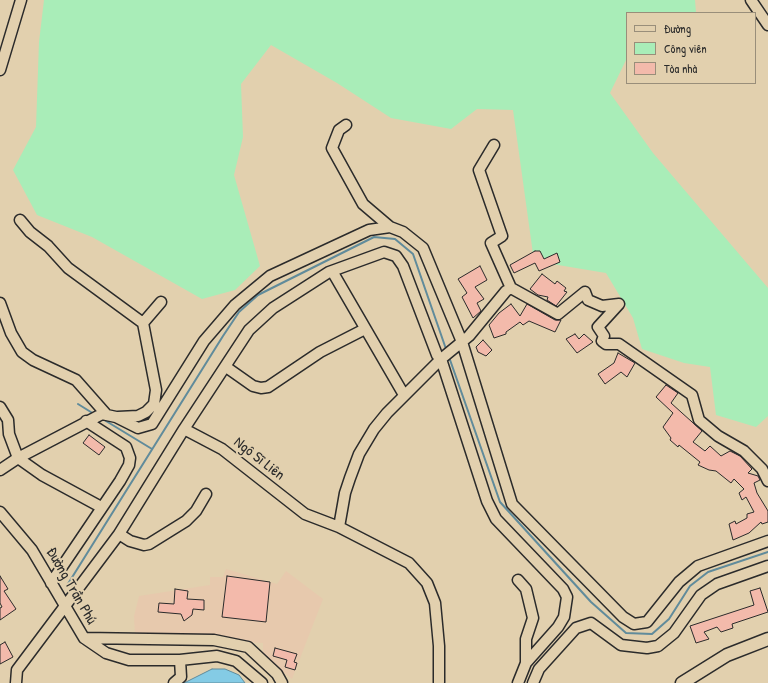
<!DOCTYPE html>
<html>
<head>
<meta charset="utf-8">
<style>
	body { margin:0 }
	#map { position:relative; width:768px; height:683px; overflow:hidden; background:#e2d0ae; font-family:"Patrick Hand",sans-serif }
	canvas { display:block }
	.legend { position:absolute; left:626px; top:12px; width:130px; height:72px; box-sizing:border-box; background:#e2d0ae; border:1px solid #998e7a; margin:0; padding:5px 7px; list-style:none; font-size:12px; color:#2b2b2b }
	.legend li { display:flex; align-items:center; gap:8px; height:20px }
	.legend b { width:20px; border:1px solid #998e7a }
</style>
</head>
<body>
<div id="map">
<canvas width="768" height="683"></canvas>
<ul class="legend">
<li><b style="height:5px;background:#e2d0ae"></b>Đường</li>
<li><b style="height:11px;background:#a9edb8"></b>Công viên</li>
<li><b style="height:11px;background:#f3baab"></b>Tòa nhà</li>
</ul>
</div>
<script>
const ctx = document.querySelector('canvas').getContext('2d');
ctx.lineJoin = 'round';
function fillPath(path, color) { ctx.fillStyle = color; ctx.fill(path, 'evenodd'); }
const toPath = rows => new Path2D(rows.map(r => 'M' + r).join(''));
function stroke(path, color, width, dash) { ctx.strokeStyle = color; ctx.lineWidth = width; ctx.lineCap = dash ? 'butt' : 'round'; ctx.setLineDash(dash || []); ctx.stroke(path); }
function write(font, color, halo, rows, align = 'center') {
  ctx.font = font + ' "Patrick Hand",sans-serif'; ctx.lineWidth = 4; ctx.setLineDash([]); ctx.textBaseline = 'middle'; ctx.strokeStyle = halo; ctx.fillStyle = color; for (const [text, x, y, turn = 0] of rows) {
    ctx.save(); ctx.translate(x, y); ctx.rotate((+turn || 0) * Math.PI / 180); ctx.textAlign = isNaN(turn) ? turn : align; if (halo) ctx.strokeText(text, 0, 0); ctx.fillText(text, 0, 0); ctx.restore();
  }
}
const built = toPath([
	[226,569,277,584,286,571,323,599,292,679,263,657,263,643,135,635,134,616,139,596,210,585,210,577,223,577]
]);
const green = toPath([
	[44,0,695,0,696,13,627,13,627,58,610,93,653,153,768,288,768,416,756,427,716,415,710,367,684,363,642,349,633,318,606,273,534,261,513,110,477,109,451,129,391,118,337,83,271,45,241,84,243,137,234,175,260,266,235,290,202,299,92,237,37,215,13,170,36,127,39,42]
]);
const water = toPath([
	[212,669,225,669,239,675,245,683,184,683,212,669]
]);
const stream = toPath([
	[449,357,500,502,591,602,626,633,652,634,669,619,690,586,708,572,768,552],
	[78,404,94,414],
	[101,418,152,449],
	[66,587,223,336,239,312,258,295,374,237,395,239,413,254,446,349]
]);
const building = toPath([
	[535,251,540,251,544,259,557,253,560,262,539,271,535,263,514,273,510,265,535,251],
	[480,266,487,280,475,287,484,299,477,303,481,311,473,318,462,297,467,293,458,279,480,266],
	[542,274,555,284,557,281,566,288,564,291,567,292,556,306,547,300,548,297,538,295,530,289,542,274],
	[511,304,520,316,527,304,555,320,561,320,555,332,529,321,523,325,520,322,506,332,506,334,494,338,489,325,499,313,511,304],
	[575,334,579,339,584,334,593,342,577,353,566,339,575,334],
	[483,340,492,350,486,356,478,352,476,347,483,340],
	[618,353,635,363,627,377,621,372,605,384,598,374,614,363,618,353],
	[666,385,678,393,671,403,702,431,693,442,705,451,710,446,721,456,730,451,740,456,752,469,748,473,758,476,760,480,754,483,757,493,768,511,768,522,762,524,761,522,749,533,733,540,729,524,735,521,736,524,747,518,747,514,754,512,746,497,742,500,739,493,744,489,734,479,731,483,716,471,709,470,698,465,700,462,679,445,678,447,670,440,671,438,663,427,673,413,656,397,666,385],
	[89,435,105,447,99,455,83,443,89,435],
	[0,576,8,589,4,591,16,609,0,620,0,608,2,607,0,603,0,576],
	[227,576,270,582,266,622,222,617,227,576],
	[760,588,768,612,732,624,733,628,721,632,717,627,704,632,709,639,696,643,690,626,754,605,750,591,760,588],
	[175,589,188,591,187,599,204,600,204,610,193,609,192,615,184,621,181,614,158,612,159,603,174,604,175,589],
	[5,642,13,657,0,664,0,645,5,642],
	[275,648,297,654,294,662,297,663,295,670,285,667,287,660,273,656,275,648]
]);
const minor = toPath([
	[751,0,768,25],
	[0,70,21,0],
	[346,125,339,130,332,148,363,204,390,227],
	[494,145,479,170,502,236,491,243,511,288],
	[20,220,30,232,48,246,68,268,143,323,156,390,154,404,146,412,138,416,118,417],
	[332,271,404,395],
	[0,303,11,333,22,352,33,360,76,380,106,414],
	[143,323,161,302],
	[226,367,253,386,261,388,268,387,320,352,365,329],
	[0,407,8,420,9,434,18,458,42,475,101,507],
	[184,429,249,330,273,308,329,272,384,252,396,256,403,266,437,355,441,359,487,501,496,519,563,589,567,597,564,617,558,627,526,663],
	[0,470,18,458,102,414,116,417,138,428,152,424,204,341,235,305,270,276,369,230,390,227,403,232,423,248,462,342,512,504,623,617,634,624,647,622,679,582,698,566,768,541],
	[206,494,196,511,186,521,149,544,144,545,130,541,119,534,184,429,222,449,305,514,339,527,409,563,427,583,435,603,439,646,439,682],
	[0,512,32,550,84,638,106,653,129,660,180,660,217,656,236,661,262,683],
	[339,527,345,493,350,478,359,454,374,429,387,413,441,359,469,336,506,291,511,288,558,314,585,292,588,300,602,306,619,304,598,327,604,336,602,341,606,344,619,344,692,395,699,420,718,436,744,451,762,469,768,481],
	[518,580,526,589,533,618,526,639,526,663,518,683],
	[51,583,120,481,129,465,130,458,126,447,86,421],
	[84,638,214,640,248,647,277,674,282,683],
	[16,683,17,670,119,534],
	[174,683,181,677,180,660],
	[533,683,539,669,576,628,591,623,621,645,647,648,658,646,674,633,701,595,717,584,768,566]
]);
const major = toPath([
	[682,683,727,655,768,639]
]);
const streetNames = [
	["Ngô Sĩ Liên",259,459,38],
	["Đường Trần Phú",71,586,60]
];
fillPath(built, '#e7c9ad');
fillPath(green, '#a9edb8');
fillPath(water, '#84cbe5');
stroke(water, '#608b9b', 1);
stroke(stream, '#608b9b', 2);
fillPath(building, '#f3baab');
stroke(building, '#2b2b2b', 1);
stroke(minor, '#2b2b2b', 13);
stroke(major, '#2b2b2b', 15);
stroke(minor, '#e2d0ae', 10);
stroke(major, '#e2d0ae', 12);
write('15px', '#2b2b2b', '#e2d0ae', streetNames);
</script>
</body>
</html>
